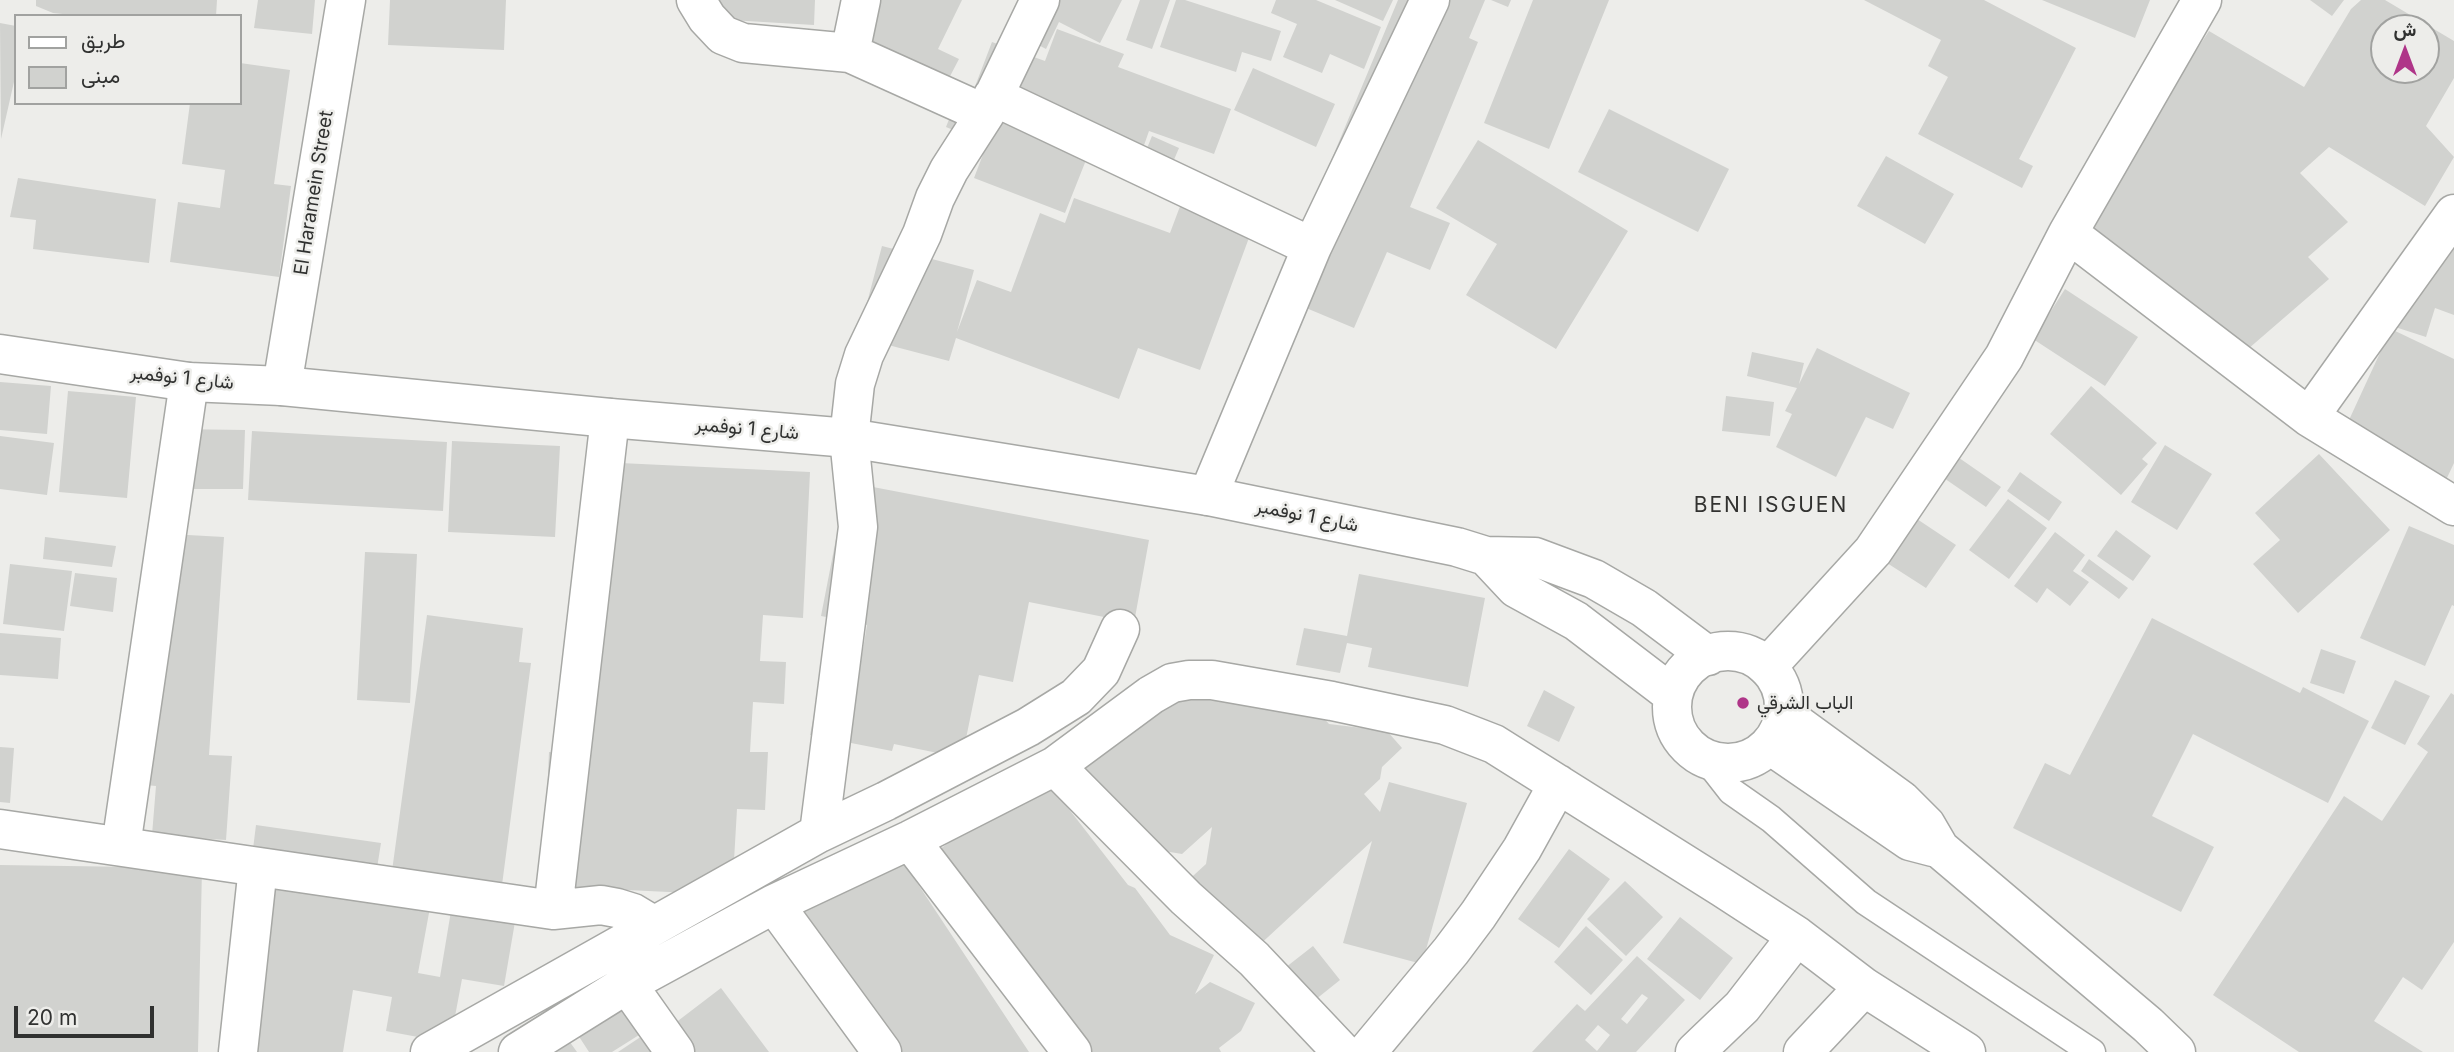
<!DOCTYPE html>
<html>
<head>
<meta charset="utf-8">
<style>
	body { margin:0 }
	#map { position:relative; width:2454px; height:1052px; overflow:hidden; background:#ededea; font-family:Inter,Vazirmatn,sans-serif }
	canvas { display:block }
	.legend { position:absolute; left:14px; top:14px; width:228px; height:91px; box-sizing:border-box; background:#ededea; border:2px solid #a1a2a0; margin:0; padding:9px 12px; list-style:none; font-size:21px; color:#303130 }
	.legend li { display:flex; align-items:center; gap:14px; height:35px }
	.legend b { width:35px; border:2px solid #a1a2a0 }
	.north { position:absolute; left:2370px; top:14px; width:70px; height:70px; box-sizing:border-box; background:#ededea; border:2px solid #a1a2a0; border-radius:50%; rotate:0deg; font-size:19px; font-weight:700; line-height:28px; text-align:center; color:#303130 }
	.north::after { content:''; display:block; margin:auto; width:24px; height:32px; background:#af3588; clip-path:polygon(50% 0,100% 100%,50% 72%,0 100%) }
	.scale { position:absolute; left:14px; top:1006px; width:140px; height:32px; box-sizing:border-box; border:4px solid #303130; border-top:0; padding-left:9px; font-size:21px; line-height:24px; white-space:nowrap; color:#303130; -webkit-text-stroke:5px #ededea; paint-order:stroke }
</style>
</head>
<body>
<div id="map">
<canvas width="2454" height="1052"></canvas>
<ul class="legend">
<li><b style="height:9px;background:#fff"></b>طريق</li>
<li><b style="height:19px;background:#d1d2cf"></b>مبنى</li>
</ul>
<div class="north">ش</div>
<div class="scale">20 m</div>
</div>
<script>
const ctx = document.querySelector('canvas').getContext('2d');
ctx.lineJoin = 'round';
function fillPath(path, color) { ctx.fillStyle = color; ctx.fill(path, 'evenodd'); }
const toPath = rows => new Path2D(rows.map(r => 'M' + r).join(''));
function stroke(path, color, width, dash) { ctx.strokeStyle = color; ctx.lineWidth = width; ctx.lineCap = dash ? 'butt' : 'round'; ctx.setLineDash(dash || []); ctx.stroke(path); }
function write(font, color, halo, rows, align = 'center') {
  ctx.font = font + ' Inter,Vazirmatn,sans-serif'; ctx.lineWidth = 5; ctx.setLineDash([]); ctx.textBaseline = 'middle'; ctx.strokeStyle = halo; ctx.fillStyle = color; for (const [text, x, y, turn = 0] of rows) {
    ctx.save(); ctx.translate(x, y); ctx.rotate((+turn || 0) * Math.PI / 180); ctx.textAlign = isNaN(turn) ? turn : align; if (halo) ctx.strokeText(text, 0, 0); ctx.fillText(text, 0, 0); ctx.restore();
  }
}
const building = toPath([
	[36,0,217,0,216,16,82,16,53,13,36,6],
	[258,0,315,0,312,34,254,28],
	[390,0,506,0,504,50,388,45],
	[714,0,815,0,814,25,713,19],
	[855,0,962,0,938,49,959,59,947,82,850,35],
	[1033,0,1122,0,1100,43,1059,22,1046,49,1016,33],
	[1140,0,1170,0,1152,49,1126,40],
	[1176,0,1185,0,1281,31,1271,61,1242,52,1236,72,1160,47],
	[1276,0,1316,0,1381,27,1364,69,1330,54,1322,73,1283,57,1297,24,1271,13],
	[1335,0,1393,0,1383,21],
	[1398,0,1485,0,1469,38,1478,42,1410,207,1450,223,1430,270,1387,252,1354,328,1275,295],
	[1491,0,1511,0,1508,7],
	[1533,0,1609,0,1549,149,1484,123],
	[1864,0,1984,0,2076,48,2019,159,2033,166,2022,188,1918,134,1948,77,1928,66,1941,40],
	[2042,0,2150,0,2135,38],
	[2310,0,2344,0,2332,16],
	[2361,0,2385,0,2454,41,2454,78,2426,126,2454,157,2425,206,2329,147,2300,173,2348,222,2308,257,2329,279,2248,349,2079,227,2209,31,2304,87,2351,9],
	[2384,28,2426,28,2426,70,2384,70],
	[0,23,16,26,16,73,1,139],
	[1057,29,1124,54,1118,67,1231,109,1214,154,1149,131,1142,151,974,89,992,42,1045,61],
	[240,63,290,70,274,184,291,186,279,277,170,262,178,202,220,208,225,170,182,164,190,103,240,103],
	[1253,68,1335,104,1316,147,1234,110],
	[959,94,1092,145,1065,213,974,178,987,144,946,127],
	[1609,109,1729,169,1698,232,1578,172],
	[1152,136,1179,148,1170,169,1143,158],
	[1478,140,1628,231,1556,349,1466,295,1497,244,1436,208],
	[1886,156,1954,194,1925,244,1857,206],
	[18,178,156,199,149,263,33,249,36,220,10,217],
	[1074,198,1170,233,1182,201,1253,227,1200,370,1138,348,1119,399,956,338,949,361,858,337,882,246,974,270,957,332,977,280,1011,292,1040,213,1065,223],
	[2454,229,2454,315,2435,308,2426,337,2392,326],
	[2065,289,2138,337,2105,386,2033,339],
	[2391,329,2454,359,2454,463,2446,480,2343,433],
	[1817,348,1910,393,1893,429,1866,417,1836,477,1776,447,1792,414,1785,411,1797,388,1747,376,1752,352,1804,363,1799,384],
	[0,382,51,386,47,434,0,430],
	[2091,386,2157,443,2142,459,2148,464,2121,495,2050,434],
	[68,391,136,397,127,498,59,492],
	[1726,396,1774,402,1770,436,1722,431],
	[175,429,245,430,243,489,173,489],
	[252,431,447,442,443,511,248,500],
	[0,436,54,443,47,495,0,489],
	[452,441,560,446,555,537,448,532],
	[2165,445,2212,474,2177,530,2131,502],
	[1952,453,2001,487,1986,507,1938,474],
	[2319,454,2390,530,2298,613,2253,564,2280,540,2255,513],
	[599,462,810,472,803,618,763,615,760,661,786,662,784,704,753,702,750,752,768,752,765,810,737,809,732,895,543,886,549,752,585,754],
	[2020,472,2062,502,2049,521,2007,491],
	[847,482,1149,540,1134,623,1029,602,1013,682,979,675,962,758,894,744,892,751,810,735,827,648,862,655,867,625,821,616],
	[2008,499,2047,528,2009,579,1969,550],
	[1917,519,1956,545,1926,588,1887,563],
	[2409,526,2454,545,2454,606,2452,605,2425,666,2360,638],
	[2116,530,2151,556,2133,581,2097,556],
	[2055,532,2085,555,2073,571,2089,582,2070,606,2047,588,2037,603,2014,586],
	[152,533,224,537,209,755,232,756,226,840,152,835,156,786,135,784],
	[45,537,116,546,112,567,43,559],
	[365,552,417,554,410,703,357,700],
	[2089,559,2128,588,2119,599,2081,571],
	[10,564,72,571,64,631,3,624],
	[75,573,117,578,113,612,70,606],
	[1359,574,1485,598,1468,687,1368,667,1372,648,1347,643,1340,673,1296,665,1304,628,1347,636],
	[427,615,523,628,519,662,531,663,502,885,392,871],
	[2152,618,2300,693,2303,687,2369,721,2328,803,2193,734,2152,816,2214,847,2181,912,2013,828,2045,763,2070,775],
	[0,633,61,638,58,679,0,675],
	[2321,649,2356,661,2344,694,2310,683],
	[2395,680,2430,696,2405,745,2371,728],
	[1544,690,1575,707,1559,742,1527,726],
	[1158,693,1321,715,1329,724,1387,731,1402,748,1382,767,1380,779,1364,794,1380,812,1389,782,1467,803,1422,964,1343,943,1372,841,1255,949,1237,946,1241,919,1229,930,1182,886,1206,864,1212,827,1182,854,1158,850,1058,786],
	[2451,693,2454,695,2454,942,2422,990,2403,977,2374,1021,2423,1052,2299,1052,2213,995,2344,796,2382,821,2428,752,2417,744],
	[0,747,14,748,10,803,0,802],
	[1040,772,1128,885,1135,888,1170,935,1214,955,1195,994,1210,982,1255,1003,1241,1031,1219,1048,1221,1052,1053,1052,913,870],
	[256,825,381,843,377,868,253,849],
	[1569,849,1610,879,1559,948,1518,919],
	[902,860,1029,1052,871,1052,784,922,871,864],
	[0,865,202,868,198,1052,0,1052],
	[259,872,431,902,418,973,440,977,452,905,516,916,504,986,462,979,450,1043,386,1031,392,997,353,990,343,1052,223,1052],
	[1625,881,1663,917,1626,956,1587,919],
	[1680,917,1733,958,1700,1000,1647,959],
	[1586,926,1623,960,1591,995,1554,962],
	[1313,946,1340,980,1295,1016,1267,982],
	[1637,956,1685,1000,1636,1052,1532,1052,1577,1004,1585,1011],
	[1642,994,1648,998,1627,1024,1621,1019],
	[1598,1025,1610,1035,1597,1051,1585,1040],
	[721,988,769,1052,682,1052,666,1030],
	[630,1003,647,1030,612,1052,589,1052,578,1035],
	[648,1032,662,1052,618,1052],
	[567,1038,577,1052,548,1052]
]);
const service = toPath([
	[1706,759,1731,791,1771,819,1866,902,2092,1052]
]);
const minor = toPath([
	[696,0,707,18,723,35,743,43,850,53,985,114,949,170,935,198,922,234,864,355,855,384,849,438,858,527,819,833],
	[850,53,861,0],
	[993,96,1312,247],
	[985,114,1040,0],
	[2068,233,2309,417,2454,506],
	[282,386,346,0],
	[2309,417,2454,214],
	[1208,496,1312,247,1430,0],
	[1767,667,1873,551,2004,357,2068,233,2202,0],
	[1055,766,1186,898,1254,959,1342,1052],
	[0,829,553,910,601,905,617,908,633,913,653,925],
	[910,840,1072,1052],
	[121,846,189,382],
	[774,904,882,1052],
	[553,910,610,418],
	[627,984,675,1052],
	[238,1052,258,867],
	[430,1052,819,833,886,801,1028,727,1076,697,1101,671,1120,629],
	[518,1052,627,984,774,904,910,840,1055,766,1151,695,1172,683,1189,680,1212,680,1332,701,1445,725,1494,744,1723,888,1797,936,1864,987,1966,1052],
	[1367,1052,1451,951,1478,915,1522,849,1558,784],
	[1695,1052,1742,1007,1797,936],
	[1803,1052,1864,987]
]);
const secondary = toPath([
	[0,354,189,382,282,386,610,418,849,438,1208,496,1457,547,1486,556,1535,557,1594,579,1644,608,1708,656],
	[1486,556,1516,588,1576,621,1673,695],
	'1672 707a56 56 0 1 1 112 0a56 56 0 1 1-112 0Z',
	[1783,714,1901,800,1926,825,1940,849,2148,1025,2176,1052],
	[1770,745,1910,841,1933,847]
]);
const markers = [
	[1743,703,7,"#af3588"]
];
const streetNames = [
	["El Haramein Street",314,193,-81],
	["شارع 1 نوفمبر",182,378,6],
	["شارع 1 نوفمبر",747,429,5],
	["شارع 1 نوفمبر",1307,516,11]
];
const poiNames = [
	["الباب الشرقي",1757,703]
];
const neighbourhoodNames = [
	["BENI ISGUEN",1771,506]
];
fillPath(building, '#d1d2cf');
stroke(service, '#a7a8a5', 29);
stroke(minor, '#a7a8a5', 41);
stroke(secondary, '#a7a8a5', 41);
stroke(service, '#fff', 26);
stroke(minor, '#fff', 38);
stroke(secondary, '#fff', 38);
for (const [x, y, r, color] of markers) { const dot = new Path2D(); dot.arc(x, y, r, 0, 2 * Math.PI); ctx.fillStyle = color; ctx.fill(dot); stroke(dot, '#ededea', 2.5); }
write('19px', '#303130', '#ededea', streetNames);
write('19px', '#303130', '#ededea', poiNames, 'left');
ctx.letterSpacing = '2px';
write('21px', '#323230', '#ededea', neighbourhoodNames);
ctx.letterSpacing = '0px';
</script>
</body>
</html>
